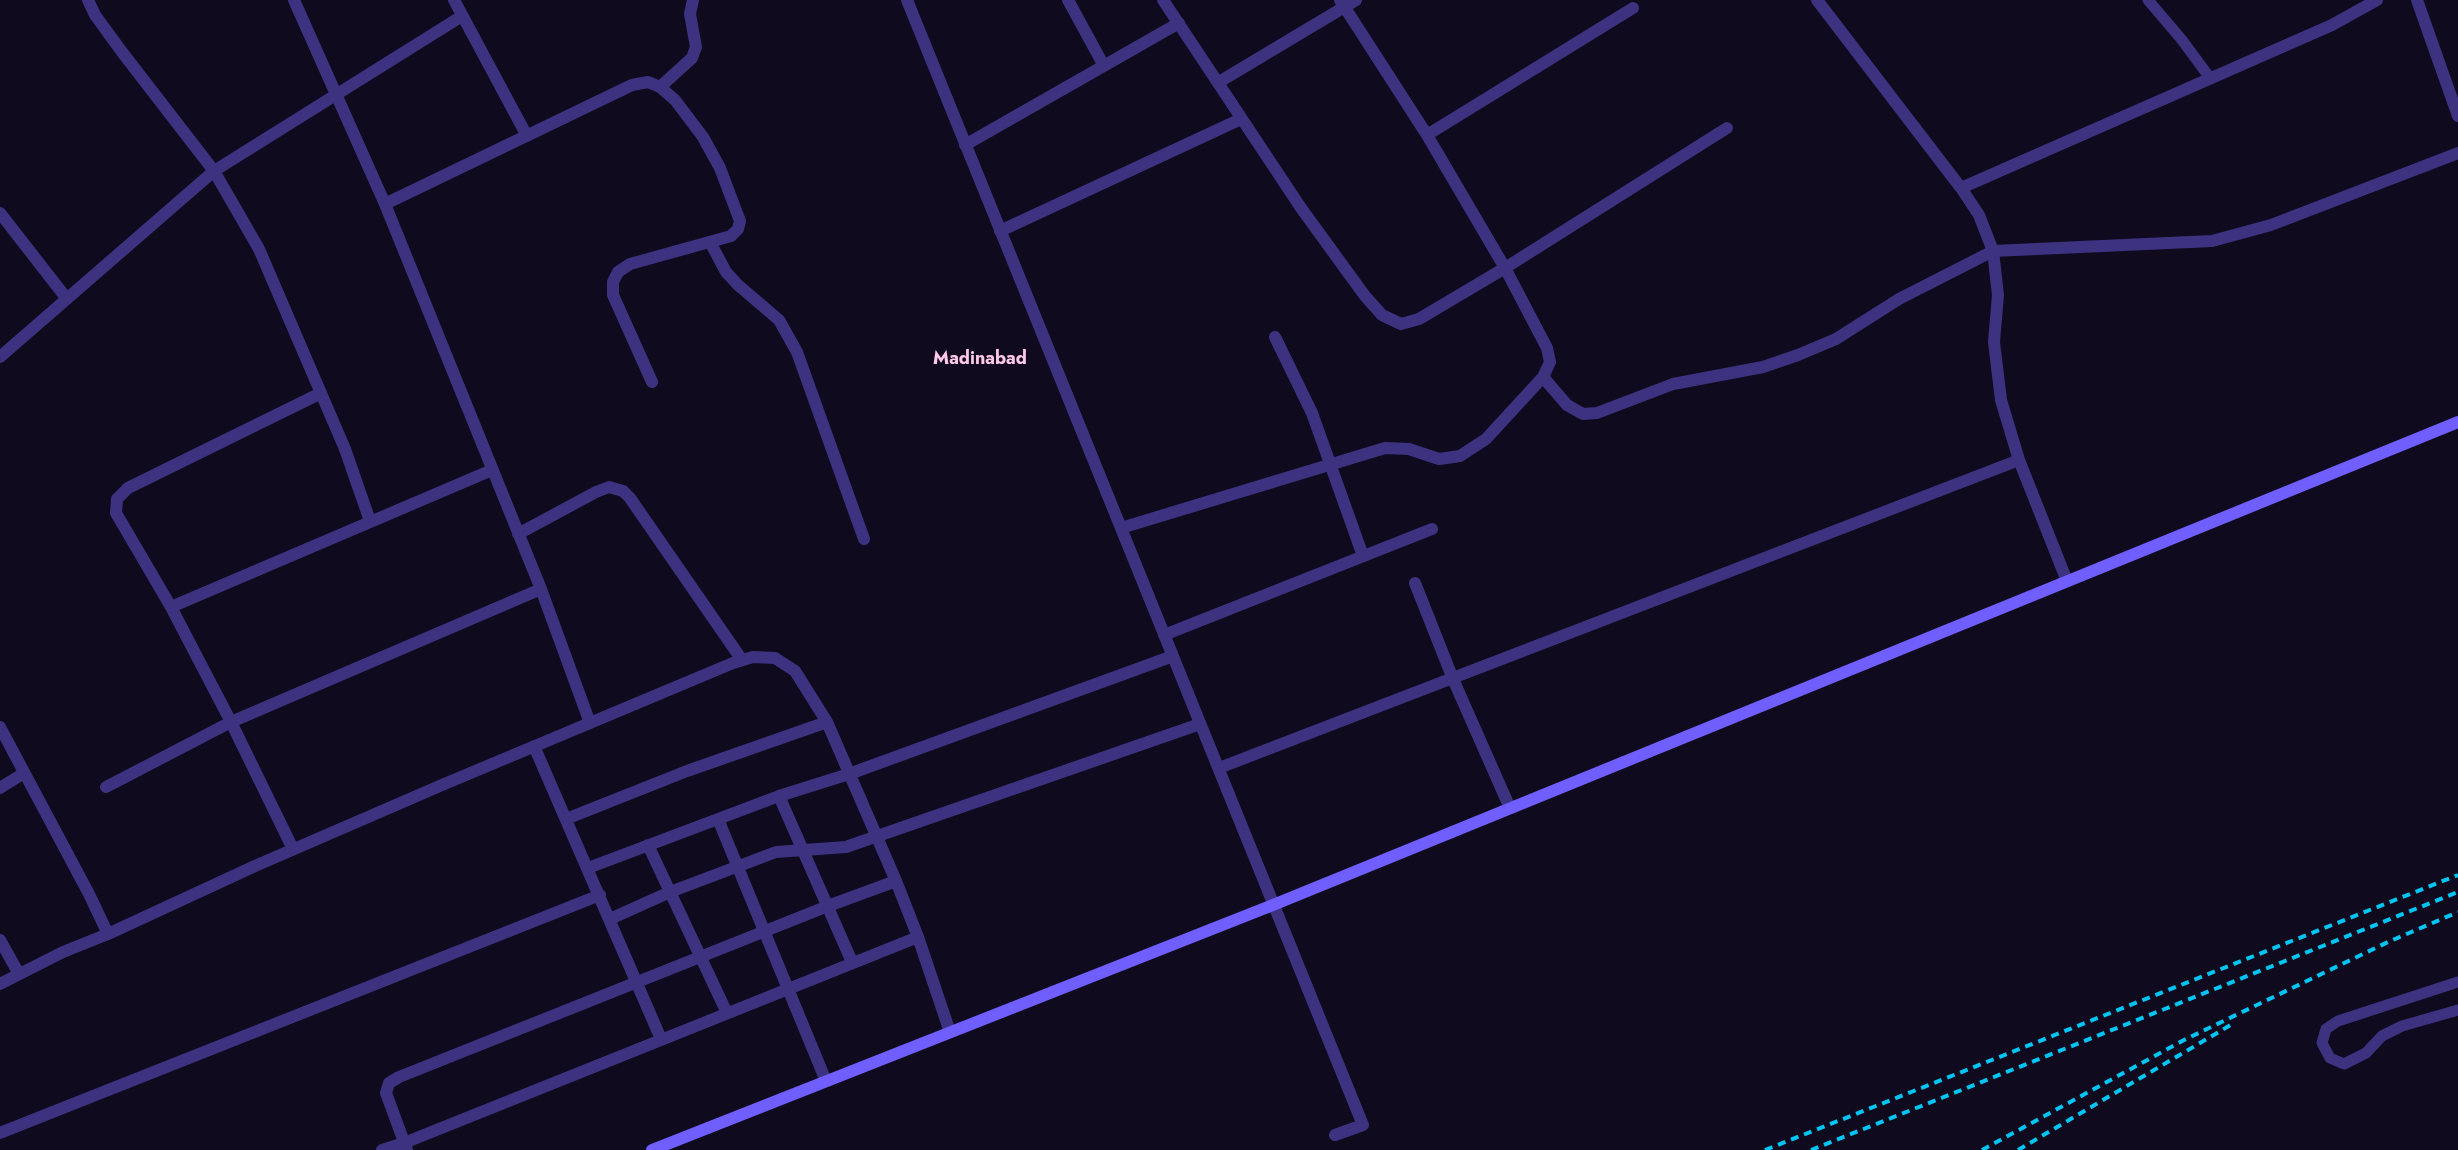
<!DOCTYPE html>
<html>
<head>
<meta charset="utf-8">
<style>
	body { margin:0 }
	canvas { display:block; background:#0f0a1e }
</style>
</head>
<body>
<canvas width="2458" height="1150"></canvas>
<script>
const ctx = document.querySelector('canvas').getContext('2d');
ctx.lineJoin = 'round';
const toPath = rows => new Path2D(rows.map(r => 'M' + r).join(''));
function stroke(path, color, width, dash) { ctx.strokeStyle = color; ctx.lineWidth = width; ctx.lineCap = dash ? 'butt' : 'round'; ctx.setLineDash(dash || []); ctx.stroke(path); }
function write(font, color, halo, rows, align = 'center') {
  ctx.font = font + ' Jost,sans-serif'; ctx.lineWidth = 4; ctx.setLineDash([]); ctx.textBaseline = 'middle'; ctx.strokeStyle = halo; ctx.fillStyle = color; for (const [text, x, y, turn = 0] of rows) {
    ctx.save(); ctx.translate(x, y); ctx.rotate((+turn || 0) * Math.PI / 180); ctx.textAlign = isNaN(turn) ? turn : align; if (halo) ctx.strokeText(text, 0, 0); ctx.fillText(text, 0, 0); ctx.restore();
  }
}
const lane = toPath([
	[2148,0,2182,40,2210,78],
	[2458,982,2338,1021,2326,1029,2322,1043,2330,1058,2344,1064,2366,1053,2382,1036,2402,1026,2458,1010]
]);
const street = toPath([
	[294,0,385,204,541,589,590,723],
	[454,0,527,136],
	[907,0,1363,1125,1335,1135],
	[1068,0,1104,66],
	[1163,0,1301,208,1365,296,1382,315,1401,324,1419,319,1505,268,1727,128],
	[1817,0,1961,188,1979,215,1993,251,1998,295,1994,342,2001,400,2019,460,2067,581],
	[2417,0,2458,116],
	[1219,82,1356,0],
	[660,87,692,58,696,47,690,14,693,0],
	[1427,135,1633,8],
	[965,145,1179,23],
	[1961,188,2332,25,2377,0],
	[385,204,632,85,648,82,660,87,675,100,703,137,720,168,740,221,738,229,731,236,630,264,618,272,613,282,613,295,652,382],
	[0,213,67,299],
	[1000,231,1241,119],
	[710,242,726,272,738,285,779,320,797,352,864,539],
	[1275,337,1312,413,1363,556],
	[0,357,214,171,122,52,95,15,88,0],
	[1543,377,1567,405,1583,414,1597,413,1673,384,1763,367,1798,355,1836,339,1899,299,1993,251,2212,241,2271,225,2458,153],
	[370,521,345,449,259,249,214,171,462,16],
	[1121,528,1385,448,1409,449,1439,459,1460,456,1486,439,1543,377,1550,362,1547,348,1505,268,1427,135,1340,0],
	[518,534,596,492,609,487,623,491,630,498,742,660],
	[1415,583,1453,679,1510,808],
	[171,607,492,470],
	[1164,635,1432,529],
	[0,727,89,894,108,934],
	[534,746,661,1039],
	[1219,768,2019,460],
	[106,787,231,722,541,589],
	[0,788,24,773],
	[779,796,852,962],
	[566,819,687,771,827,722],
	[718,819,826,1081],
	[648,845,727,1013],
	[293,849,231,722,171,607,116,513,117,499,128,488,321,393],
	[588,868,779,796,849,774,1173,656],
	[610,919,670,892,776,852,846,847,1200,724],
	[0,940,19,974],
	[0,984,63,952,108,934,255,866,442,785,733,663,753,657,775,658,795,671,827,722,896,881,918,937,950,1032],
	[0,1133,600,895],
	[382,1150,404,1143,918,937],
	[407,1150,386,1093,389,1083,399,1077,828,906,896,881]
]);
const secondary = toPath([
	[652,1150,1273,905,2458,422]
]);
const rail = toPath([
	[1765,1150,2458,875],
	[1811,1150,2458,892],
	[1982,1150,2184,1040,2388,942,2458,912],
	[2018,1150,2234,1023]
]);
const quarterNames = [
	["Madinabad",980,360]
];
stroke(lane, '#3c3280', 11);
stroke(street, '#3c3280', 12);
stroke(secondary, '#705eff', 12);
stroke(rail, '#00c5f2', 4, [8, 6]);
write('bold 18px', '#ffc9e7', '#0f0a1e', quarterNames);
</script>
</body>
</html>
